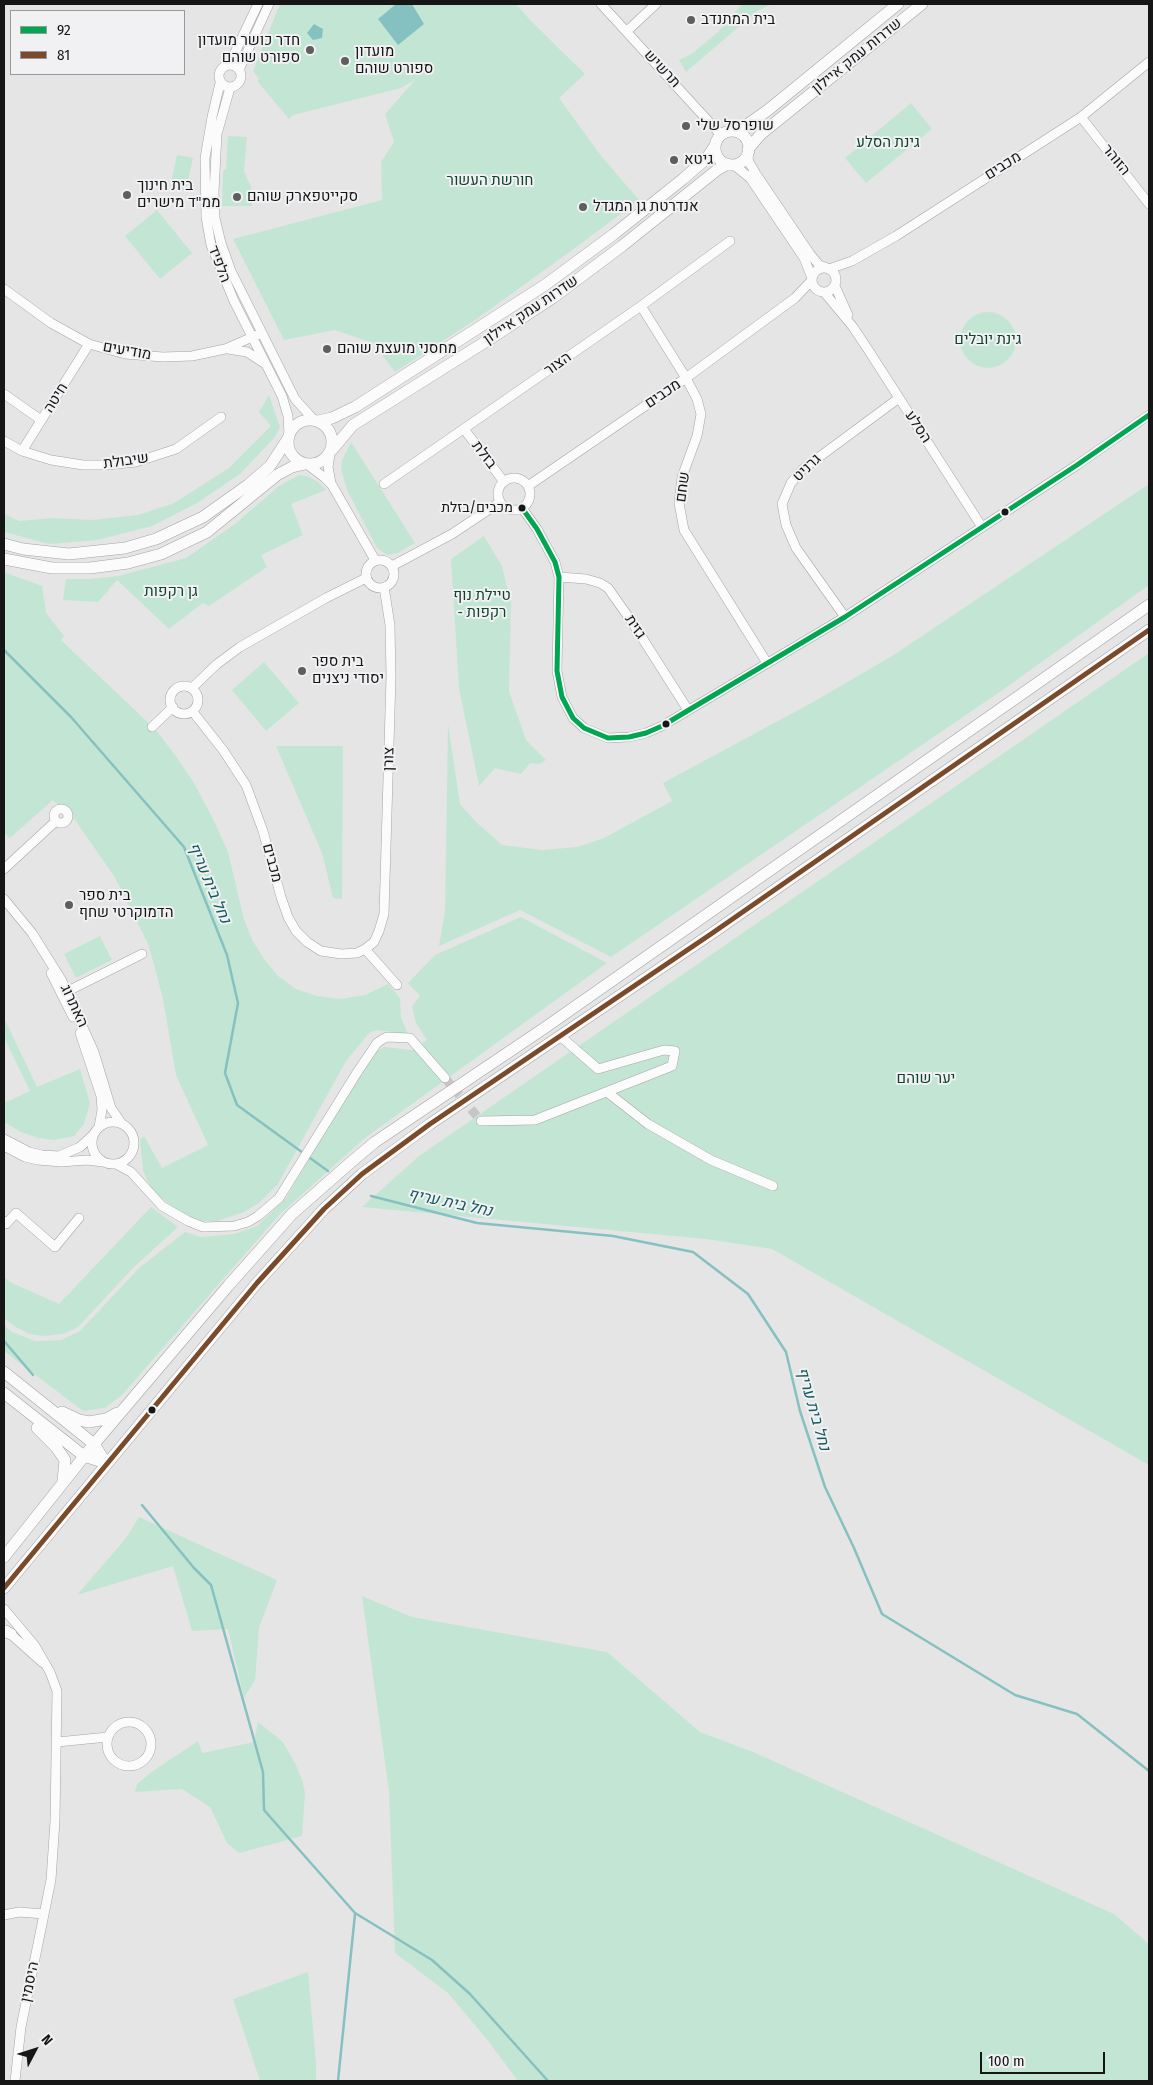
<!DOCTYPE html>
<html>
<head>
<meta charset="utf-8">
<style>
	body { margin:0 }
	#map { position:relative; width:1153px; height:2085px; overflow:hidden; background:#e5e5e5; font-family:"Fira Sans Condensed",sans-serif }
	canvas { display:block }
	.frame { position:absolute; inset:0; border:5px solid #161616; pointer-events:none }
	.legend { position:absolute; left:10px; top:10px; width:175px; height:65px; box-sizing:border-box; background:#f1f1f3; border:1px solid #99999b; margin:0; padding:6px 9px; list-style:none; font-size:15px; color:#161616 }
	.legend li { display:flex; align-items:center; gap:10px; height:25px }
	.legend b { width:25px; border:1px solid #99999b }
	.north { position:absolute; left:10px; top:2025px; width:50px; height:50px; -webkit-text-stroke:4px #f1f1f3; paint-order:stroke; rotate:50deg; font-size:14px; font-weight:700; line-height:20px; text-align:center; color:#161616 }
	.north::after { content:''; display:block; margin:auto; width:18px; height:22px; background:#161616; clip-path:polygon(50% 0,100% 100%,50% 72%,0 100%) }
	.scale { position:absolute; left:980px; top:2052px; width:125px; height:22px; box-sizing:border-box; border:2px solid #161616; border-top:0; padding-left:6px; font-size:15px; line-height:18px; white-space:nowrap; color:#161616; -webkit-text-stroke:4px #f1f1f3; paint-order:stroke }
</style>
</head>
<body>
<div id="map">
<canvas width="1153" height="2085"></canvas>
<div class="frame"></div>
<ul class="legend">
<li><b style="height:6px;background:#00a651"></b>92</li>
<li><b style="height:6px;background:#7a4b2a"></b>81</li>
</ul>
<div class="north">N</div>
<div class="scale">100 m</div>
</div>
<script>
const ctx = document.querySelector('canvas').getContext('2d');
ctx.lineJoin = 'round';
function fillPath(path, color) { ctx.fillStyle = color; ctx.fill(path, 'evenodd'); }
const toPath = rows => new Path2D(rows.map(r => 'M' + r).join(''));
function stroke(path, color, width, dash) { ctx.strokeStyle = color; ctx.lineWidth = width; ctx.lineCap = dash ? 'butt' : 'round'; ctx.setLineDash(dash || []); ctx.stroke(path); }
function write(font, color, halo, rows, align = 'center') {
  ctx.font = font + ' "Fira Sans Condensed",Heebo,sans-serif'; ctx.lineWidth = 4; ctx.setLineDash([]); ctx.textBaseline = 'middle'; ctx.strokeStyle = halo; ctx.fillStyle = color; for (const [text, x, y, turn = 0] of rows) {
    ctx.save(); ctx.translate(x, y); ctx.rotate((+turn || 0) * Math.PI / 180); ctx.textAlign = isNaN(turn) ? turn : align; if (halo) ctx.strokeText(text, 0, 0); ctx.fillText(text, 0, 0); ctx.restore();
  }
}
const green = toPath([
	[280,4,516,4,531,21,585,74,559,98,602,157,639,200,582,243,478,318,395,372,373,343,335,330,284,340,233,239,382,200,381,162,394,142,385,114,415,80,401,88,293,115,289,119,257,81,259,79,253,71],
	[742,4,772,4,757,11,686,72,679,60,693,53,718,32],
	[911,103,932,129,866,183,845,158],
	[228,136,247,137,244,171,251,187,252,206,222,206,223,171,226,169],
	[177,155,193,158,186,191,170,187],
	[157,210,192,253,160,279,125,236],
	'960 340a28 28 0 1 1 56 0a28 28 0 1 1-56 0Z',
	[269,395,280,427,275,437,240,474,197,503,152,526,97,540,49,544,4,532,4,514,19,521,53,518,91,520,138,515,174,503,229,468,271,426,259,412],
	[351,442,415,543,398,553,387,555,377,548,347,490,341,469,342,460],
	[299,475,307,476,318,482,326,490,291,504,303,535,261,555,267,567,209,606,203,603,169,629,117,580,98,602,63,600,66,579,90,579,118,576,186,558,235,524,279,486],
	[1149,484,1149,585,1004,689,611,957,520,910,439,946,445,911,448,724,460,804,476,822,502,845,542,850,577,847,604,838,672,801,663,783,815,701,892,656],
	[484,536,502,566,511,603,509,691,526,740,546,760,539,764,530,763,521,774,495,768,479,786,459,688,451,559],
	[4,572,42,586,46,613,64,636,61,640,156,730,175,755,193,781,213,819,228,852,244,919,252,940,265,960,278,976,296,989,317,996,340,999,365,995,388,984,400,998,401,1017,408,1034,377,1030,370,1032,346,1061,278,1184,259,1203,244,1212,217,1221,202,1221,179,1212,158,1195,149,1184,143,1170,140,1140,144,1136,162,1168,208,1145,176,1075,163,999,149,946,114,876,75,820,53,800,10,838,4,833],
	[1149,653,1149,1465,772,1249,706,1239,362,1207,419,1156],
	[264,662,299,703,266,731,232,690],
	[276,746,343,746,342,899,333,898,322,853],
	[521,917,607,963,365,1138,279,1215,122,1395,105,1408,83,1411,4,1351,4,1325,12,1332,35,1341,61,1340,80,1331,140,1267,185,1232,201,1237,234,1234,257,1226,287,1197,369,1055,384,1047,412,1050,427,1040,416,1023,412,1006,420,996,408,983,435,955],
	[100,936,112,960,76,978,64,954],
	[4,1018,37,1087,80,1069,90,1103,84,1124,74,1136,54,1140,38,1138,21,1132,4,1122,4,1103,30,1091,4,1037],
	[151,1207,178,1227,134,1267,78,1327,63,1334,44,1336,29,1334,14,1326,4,1318,4,1277,10,1282,59,1304],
	[139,1517,277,1580,259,1628,255,1680,244,1698,228,1629,192,1631,173,1566,77,1595,126,1538],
	[362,1596,412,1617,607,1652,700,1732,753,1752,1114,1914,1149,1944,1149,2081,518,2081,489,2042,448,1993,395,1953,389,1791],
	[258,1722,283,1742,296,1765,302,1780,305,1793,302,1836,239,1853,227,1843,210,1807,182,1789,135,1792,137,1784,153,1771,198,1741,202,1753,254,1742],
	[308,1972,316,2063,316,2081,260,2081,233,1999]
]);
const water = toPath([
	[396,4,412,4,424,24,398,45,378,19],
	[314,24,323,29,322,38,313,40,307,33]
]);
const stream = toPath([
	[4,650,71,717,184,847,227,955,238,1003,225,1073,237,1105,328,1171],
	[371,1196,477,1223,613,1236,693,1252,748,1294,786,1352,800,1411,825,1487,854,1548,882,1614,1015,1695,1077,1714,1149,1771],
	[4,1341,33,1375],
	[142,1505,194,1568,211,1585,263,1772,264,1810,355,1913,432,1960,470,1994,548,2081],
	[338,2081,355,1914]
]);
const minorTunnel = toPath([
	[445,1078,481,1121]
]);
const minor = toPath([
	[601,4,721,135],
	[627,31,656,4],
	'219 76a11 11 0 1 1 22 0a11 11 0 1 1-22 0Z',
	[229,65,258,4],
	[239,70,269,4],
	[220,83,212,117,205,158,206,217,211,245,234,301,282,396,288,416,289,434],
	[230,88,217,134,214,192,215,218,221,243,231,271,295,399,314,420],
	[1081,117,1149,204],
	[747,154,749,162,756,174,810,254,819,265,827,268],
	[734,165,750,178,804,258,812,278],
	'812 280a12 12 0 1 1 24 0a12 12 0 1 1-24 0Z',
	[829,269,852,261,896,236,1081,117,1149,62],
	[835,286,848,315],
	[4,289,51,323,89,344,125,354,163,357,192,356,225,349,257,335],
	[824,292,853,327,867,348,982,527],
	[641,306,686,378,697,399,701,414,697,436,682,477,679,503,684,530,767,663],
	[228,349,247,352,264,363],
	[4,394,41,420],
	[464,429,504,482],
	[4,441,22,451,51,460,83,465,107,465,136,462,176,449,221,417],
	[22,451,89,344],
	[330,454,328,467,331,483],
	[308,465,325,478,332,485,375,560],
	'498 494a16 16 0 1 1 32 0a16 16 0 1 1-32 0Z',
	[384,484,641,306,730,241],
	[528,486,686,378,795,298,812,280],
	[522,508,537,529,555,562,559,577,557,671,562,697,573,718,584,728,608,738,629,737,646,733,662,726,845,617,1077,465,1149,415],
	'366 574a14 14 0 1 1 28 0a14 14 0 1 1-28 0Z',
	[392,566,452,534,500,502],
	[559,577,586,579,600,583,608,588,632,622,688,710],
	[845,617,796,548,786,525,782,504,791,483,803,469,899,398],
	'170 700a14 14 0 1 1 28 0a14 14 0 1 1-28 0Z',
	[192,688,217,664,240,647,326,598,366,578],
	[193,712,223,750,246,785,263,831,281,897,288,917,296,931,307,942,321,951,341,954,357,953,365,949,374,942,379,931,384,914,391,677,390,625,384,587],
	[152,727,173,707],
	'54 816a7 7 0 1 1 14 0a7 7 0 1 1-14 0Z',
	[4,869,56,821],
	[4,899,32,933,62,981,94,1052,111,1108,122,1124],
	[365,949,397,985],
	[51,973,73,1017],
	[68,991,142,954],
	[80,1033,101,1096,102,1110,99,1127],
	[607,1092,648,1124,711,1160,773,1186],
	[481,1121,535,1120,672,1066,675,1051,664,1050,598,1069,560,1036],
	'92 1143a21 21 0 1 1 42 0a21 21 0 1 1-42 0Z',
	[4,1139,29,1152,42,1155,59,1156,80,1147,94,1134],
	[4,1146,25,1157,38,1160,61,1162,87,1160,103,1162],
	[116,1164,131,1172,162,1206,188,1221,203,1227,234,1226,248,1222,258,1216,279,1198,358,1071,377,1043,383,1039,387,1037,410,1038,445,1078],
	[4,1221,6,1224,16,1213,55,1247,79,1218],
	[4,1609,35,1646,50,1672,57,1691,55,1821,51,1880,21,2027,15,2081],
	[6,1630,43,1663],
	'107 1744a22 22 0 1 1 44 0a22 22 0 1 1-44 0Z',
	[57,1742,108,1737],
	[4,1915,19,1912,44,1914]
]);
const major = toPath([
	[734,131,744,127,768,110,898,4],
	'715 148a17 17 0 1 1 34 0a17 17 0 1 1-34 0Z',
	[748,149,761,134,922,4],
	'288 442a22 22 0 1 1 44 0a22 22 0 1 1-44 0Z',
	[318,421,332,418,355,407,545,285,614,234,683,179,706,159,715,146],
	[332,450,353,425,493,337,554,297,622,246,717,170,728,164],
	[4,544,23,549,69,554,125,548,156,539,203,517,248,485,270,466,289,437],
	[4,559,52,568,90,568,128,563,161,554,207,532,277,475,292,467,305,464],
	[4,1372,94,1444,106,1463],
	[4,1393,84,1456,106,1463],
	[62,1412,79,1420,89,1422,106,1419,117,1413],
	[37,1428,56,1447,65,1460,63,1481],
	[4,1557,94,1444,228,1286,292,1214,350,1163,375,1142,543,1029,1149,605],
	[4,1588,257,1283,324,1209,362,1174,430,1124,711,934,1149,630],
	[4,1631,11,1634]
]);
const bus1 = toPath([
	[522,508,537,529,555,562,559,577,557,671,562,697,573,718,584,728,608,738,629,737,646,733,662,726,845,617,1077,465,1149,415]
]);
const bus2 = toPath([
	[4,1588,257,1283,324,1209,362,1174,430,1124,711,934,1149,630]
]);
const markers = [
	[691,20,5,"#5e5e5e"],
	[310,50,5,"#5e5e5e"],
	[345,61,5,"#5e5e5e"],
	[686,126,5,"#5e5e5e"],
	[674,160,5,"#5e5e5e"],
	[127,195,5,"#5e5e5e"],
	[237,197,5,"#5e5e5e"],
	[583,207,5,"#5e5e5e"],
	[327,349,5,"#5e5e5e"],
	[522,508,4.5,"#161616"],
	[1005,512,4.5,"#161616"],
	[302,671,5,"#5e5e5e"],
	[666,724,4.5,"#161616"],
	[69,905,5,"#5e5e5e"],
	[152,1410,4.5,"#161616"]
];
const busNames = [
	["מכבים/בזלת",513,508]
];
const poiNames = [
	["בית המתנדב",701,20],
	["חדר כושר מועדון",300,41,"right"],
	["ספורט שוהם",300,58,"right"],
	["מועדון",355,52],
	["ספורט שוהם",355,69],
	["שופרסל שלי",696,126],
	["גיטא",684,160],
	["בית חינוך",137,186],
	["ממ\"ד מישרים",137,203],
	["סקייטפארק שוהם",247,197],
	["אנדרטת גן המגדל",593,207],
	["מחסני מועצת שוהם",337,349],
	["בית ספר",312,662],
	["יסודי ניצנים",312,679],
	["בית ספר",79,896],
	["הדמוקרטי שחף",79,913]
];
const streetNames = [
	["שדרות עמק איילון",857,56,-39],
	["תרשיש",662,69,47],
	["הזוהר",1116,160,51],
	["מכבים",1003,166,-32],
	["הלפיד",219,264,69],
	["שדרות עמק איילון",531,310,-34],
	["מודיעים",127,351,10],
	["הצור",558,364,-35],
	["מכבים",663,394,-34],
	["חיטה",56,398,-58],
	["הסלע",918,427,57],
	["בזלת",484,455,53],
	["שיבולת",126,461,-8],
	["גרניט",807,468,-44],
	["שחם",683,487,-82],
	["גזית",635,627,57],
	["צורן",389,759,-88],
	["מכבים",272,863,75],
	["האתרוג",74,1006,65],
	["היסמין",30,1982,-78]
];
const parkNames = [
	["גינת הסלע",888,143],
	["חורשת העשור",490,181],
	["גינת יובלים",988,340],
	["גן רקפות",171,592],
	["טיילת נוף",482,596],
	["- רקפות",482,613],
	["יער שוהם",926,1079]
];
const waterNames = [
	["נחל בית עריף",209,883,67],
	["נחל בית עריף",450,1203,12],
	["נחל בית עריף",813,1409,74]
];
fillPath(green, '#c3e6d4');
fillPath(water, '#86c1c1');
stroke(stream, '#86c1c1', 2.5);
stroke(minorTunnel, '#c6c6c6', 9, [9, 4.5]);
stroke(minor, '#a4a4a4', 10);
stroke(major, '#a4a4a4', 12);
stroke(minor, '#fbfbfb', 9);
stroke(major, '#fbfbfb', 11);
stroke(bus1, '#00a651', 5);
stroke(bus2, '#7a4b2a', 5);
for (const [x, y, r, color] of markers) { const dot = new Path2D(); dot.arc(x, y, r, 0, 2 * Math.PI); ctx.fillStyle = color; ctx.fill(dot); stroke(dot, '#f1f1f3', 2); }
write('14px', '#161616', '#f1f1f3', busNames, 'right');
write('15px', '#161616', '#f1f1f3', poiNames, 'left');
write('15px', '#161616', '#f1f1f3', streetNames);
write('15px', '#0e432d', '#f1f1f3', parkNames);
write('italic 16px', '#135b5c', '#f1f1f3', waterNames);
</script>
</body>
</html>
